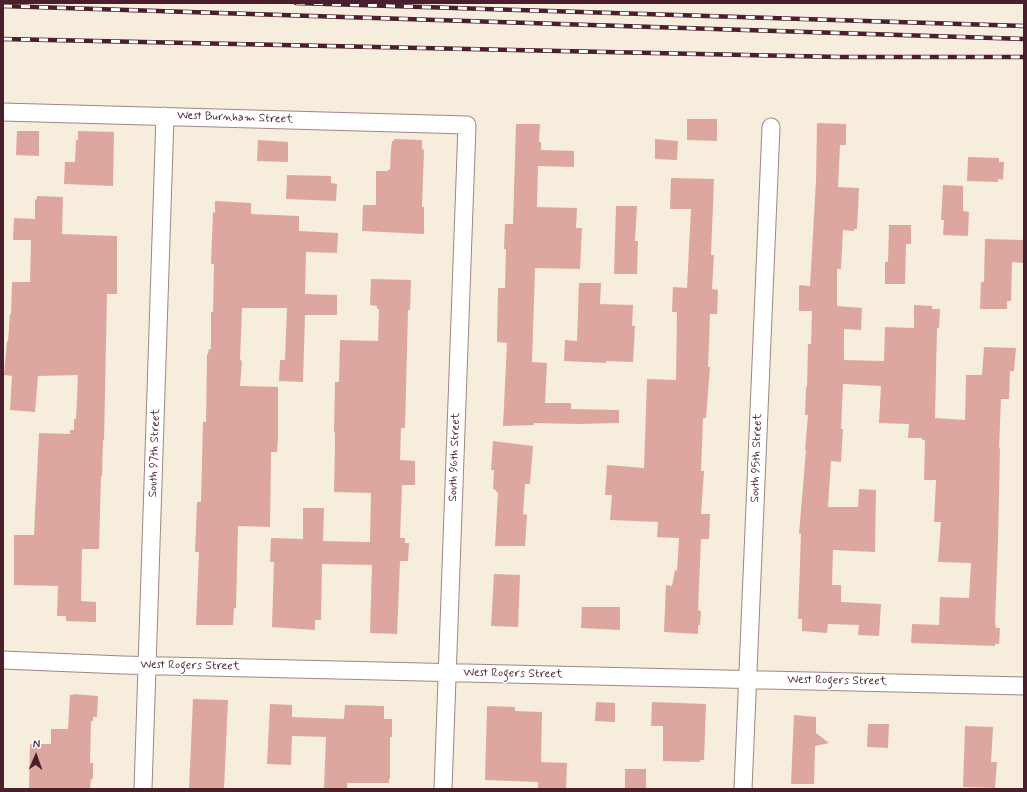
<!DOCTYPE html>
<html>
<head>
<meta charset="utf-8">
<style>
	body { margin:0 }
	#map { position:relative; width:1027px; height:792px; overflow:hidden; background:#f7eddc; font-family:Mynerve,sans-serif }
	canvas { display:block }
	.frame { position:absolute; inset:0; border:4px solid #4a1f2b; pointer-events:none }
	.north { position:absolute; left:16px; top:736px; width:40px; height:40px; -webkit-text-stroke:3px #fff; paint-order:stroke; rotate:2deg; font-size:11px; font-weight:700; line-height:16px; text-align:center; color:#4a1f2b }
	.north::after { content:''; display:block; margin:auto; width:14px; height:18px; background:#4a1f2b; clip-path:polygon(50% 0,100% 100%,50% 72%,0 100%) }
</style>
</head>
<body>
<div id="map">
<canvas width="1027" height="792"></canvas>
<div class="frame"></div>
<div class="north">N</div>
</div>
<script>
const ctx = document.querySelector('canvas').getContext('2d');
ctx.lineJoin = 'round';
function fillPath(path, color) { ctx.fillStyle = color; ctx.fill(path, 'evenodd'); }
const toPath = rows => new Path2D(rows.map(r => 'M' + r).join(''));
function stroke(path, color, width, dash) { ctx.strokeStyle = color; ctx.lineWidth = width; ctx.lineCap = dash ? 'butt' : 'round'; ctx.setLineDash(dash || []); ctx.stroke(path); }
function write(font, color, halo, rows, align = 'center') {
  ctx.font = font + ' Mynerve,sans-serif'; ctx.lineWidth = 3; ctx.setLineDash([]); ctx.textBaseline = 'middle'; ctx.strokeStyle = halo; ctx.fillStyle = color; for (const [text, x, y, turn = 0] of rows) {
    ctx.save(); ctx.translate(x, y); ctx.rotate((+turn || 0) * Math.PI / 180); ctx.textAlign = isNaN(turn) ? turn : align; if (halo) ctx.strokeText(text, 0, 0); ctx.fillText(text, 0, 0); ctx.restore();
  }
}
const building = toPath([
	[687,119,717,119,717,141,687,140],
	[817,123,846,124,846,145,840,145,838,187,859,188,857,229,854,229,854,231,843,230,841,269,837,269,837,306,862,308,861,330,844,329,844,360,884,361,885,327,914,328,914,305,932,306,932,309,940,309,939,328,937,328,935,418,965,420,966,375,982,375,984,347,1016,348,1014,371,1010,371,1009,399,1001,399,999,448,1000,448,998,540,995,623,996,628,1000,628,999,644,995,644,995,646,911,643,912,624,939,625,940,597,969,598,971,563,938,562,941,522,934,522,936,480,924,480,925,440,922,440,922,438,908,438,909,424,879,423,881,386,843,384,841,429,843,429,841,462,831,461,828,507,858,507,859,489,876,490,875,552,833,550,832,585,841,585,841,602,881,604,879,636,858,635,859,625,828,624,827,633,802,631,802,619,798,619,801,534,799,534,806,450,805,450,808,415,805,415,806,387,807,387,808,344,811,344,812,311,799,311,799,285,810,286,816,181],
	[516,124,540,124,539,142,541,142,541,150,574,151,574,167,538,166,537,207,577,208,576,228,582,228,580,269,535,268,532,362,547,363,545,403,571,403,571,409,619,410,619,423,578,424,534,423,534,425,503,426,507,343,497,342,498,288,505,288,506,249,504,249,505,224,513,224],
	[17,131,39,131,39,156,16,155],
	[78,131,114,132,113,186,64,184,65,162,75,162,76,140,78,140],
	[394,139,422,140,422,149,424,150,422,207,424,207,424,234,362,231,363,205,376,205,376,171,388,171,388,169,390,170,391,149,392,141,394,141],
	[655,139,678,141,677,160,655,159],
	[258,140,288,142,288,162,257,161],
	[968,157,999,158,999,162,1004,162,1003,180,998,179,998,182,967,181],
	[287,175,331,176,331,183,337,184,336,201,286,199],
	[671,178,714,179,711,255,714,255,712,289,718,290,717,314,710,314,708,367,710,367,706,418,703,418,701,471,704,471,701,514,710,514,709,539,701,539,698,610,701,611,700,625,698,625,698,634,664,632,666,585,672,586,675,570,677,571,679,538,657,537,658,522,610,520,612,495,605,495,607,465,644,468,647,379,676,380,677,312,672,312,673,287,687,288,691,209,670,209],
	[943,185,963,186,963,211,969,212,968,236,943,235,944,220,941,220],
	[37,196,63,197,62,234,117,236,117,294,107,294,104,440,103,440,102,476,101,476,99,549,82,549,81,601,96,602,96,622,66,621,66,616,57,616,58,586,14,585,14,535,34,535,39,433,70,434,70,430,74,430,74,419,76,419,78,375,38,376,35,412,10,410,12,376,4,375,7,341,8,342,10,314,11,314,12,282,30,282,31,240,13,240,14,218,35,219,35,200,37,199],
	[215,201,251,203,251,214,299,216,299,231,338,233,337,253,306,252,305,294,337,295,337,315,305,315,303,382,279,381,280,360,285,360,287,308,242,308,240,360,242,361,240,386,278,387,278,438,277,452,271,452,270,527,238,526,236,608,234,608,233,625,196,625,199,552,195,552,197,502,201,502,203,422,206,422,207,354,208,354,209,349,211,349,211,312,213,312,214,264,211,264,213,212,215,213],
	[616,206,637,206,635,241,638,241,637,274,614,274],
	[889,225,911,225,911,244,906,244,905,284,885,284,885,262,888,262],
	[985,239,1024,240,1024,263,1012,262,1011,301,1007,301,1007,309,980,309,981,282,984,282],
	[371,279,411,280,410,310,408,310,405,428,401,428,400,460,415,461,415,485,402,485,400,538,405,538,405,543,409,543,408,561,400,561,397,634,370,633,372,565,322,564,321,620,315,620,315,630,272,627,274,562,270,562,271,538,303,539,303,508,324,508,323,541,370,542,371,493,334,492,335,443,335,433,334,432,335,382,339,382,340,340,378,341,379,309,377,309,377,306,370,305],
	[579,283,601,283,600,304,633,305,632,326,635,326,633,362,606,361,606,363,564,361,565,340,577,341],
	[493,441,533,446,530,484,525,484,523,514,527,515,525,546,495,546,498,492,496,492,496,490,493,489,494,470,491,470],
	[494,574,520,575,518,627,491,626],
	[582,607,620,607,620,630,581,628],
	[73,694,98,696,97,717,93,717,93,721,91,721,90,763,93,763,93,779,91,779,90,789,29,789,30,744,51,744,51,729,68,729,70,695,73,695],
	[193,699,228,700,224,789,189,789],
	[596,702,615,703,615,722,595,721],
	[652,702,706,704,704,760,700,760,700,762,663,761,663,726,651,726],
	[270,704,292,705,292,717,344,719,345,705,384,706,384,719,392,719,392,737,390,737,390,779,389,779,389,783,347,783,347,789,324,789,326,737,292,736,291,765,267,764],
	[487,706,515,707,515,711,542,712,541,762,567,763,566,789,538,789,538,782,485,780],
	[794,715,816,717,816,733,829,743,815,746,814,784,791,784],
	[868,724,889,724,888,748,867,747],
	[965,726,993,727,991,762,997,762,995,788,963,787],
	[625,769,646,769,646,789,625,789]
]);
const street = toPath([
	[3,112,467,125,443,789],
	[3,660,122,665,1024,686],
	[143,789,165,116],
	[743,789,771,127]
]);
const rail = toPath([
	[296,3,1024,26],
	[3,6,1024,39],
	[3,39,839,57,1024,57]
]);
const streetNames = [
	["West Burnham Street",235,118,2],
	["South 97th Street",155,453,-88],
	["South 96th Street",455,457,-88],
	["South 95th Street",757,458,-88],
	["West Rogers Street",190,666,1],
	["West Rogers Street",513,674,1],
	["West Rogers Street",837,681,1]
];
fillPath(building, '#dda79f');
stroke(street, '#a08684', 19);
stroke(street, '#fff', 17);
stroke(rail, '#4a1f2b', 4.5);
stroke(rail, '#fff', 3, [9]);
write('12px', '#4a1f2b', '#fff', streetNames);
</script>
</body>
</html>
